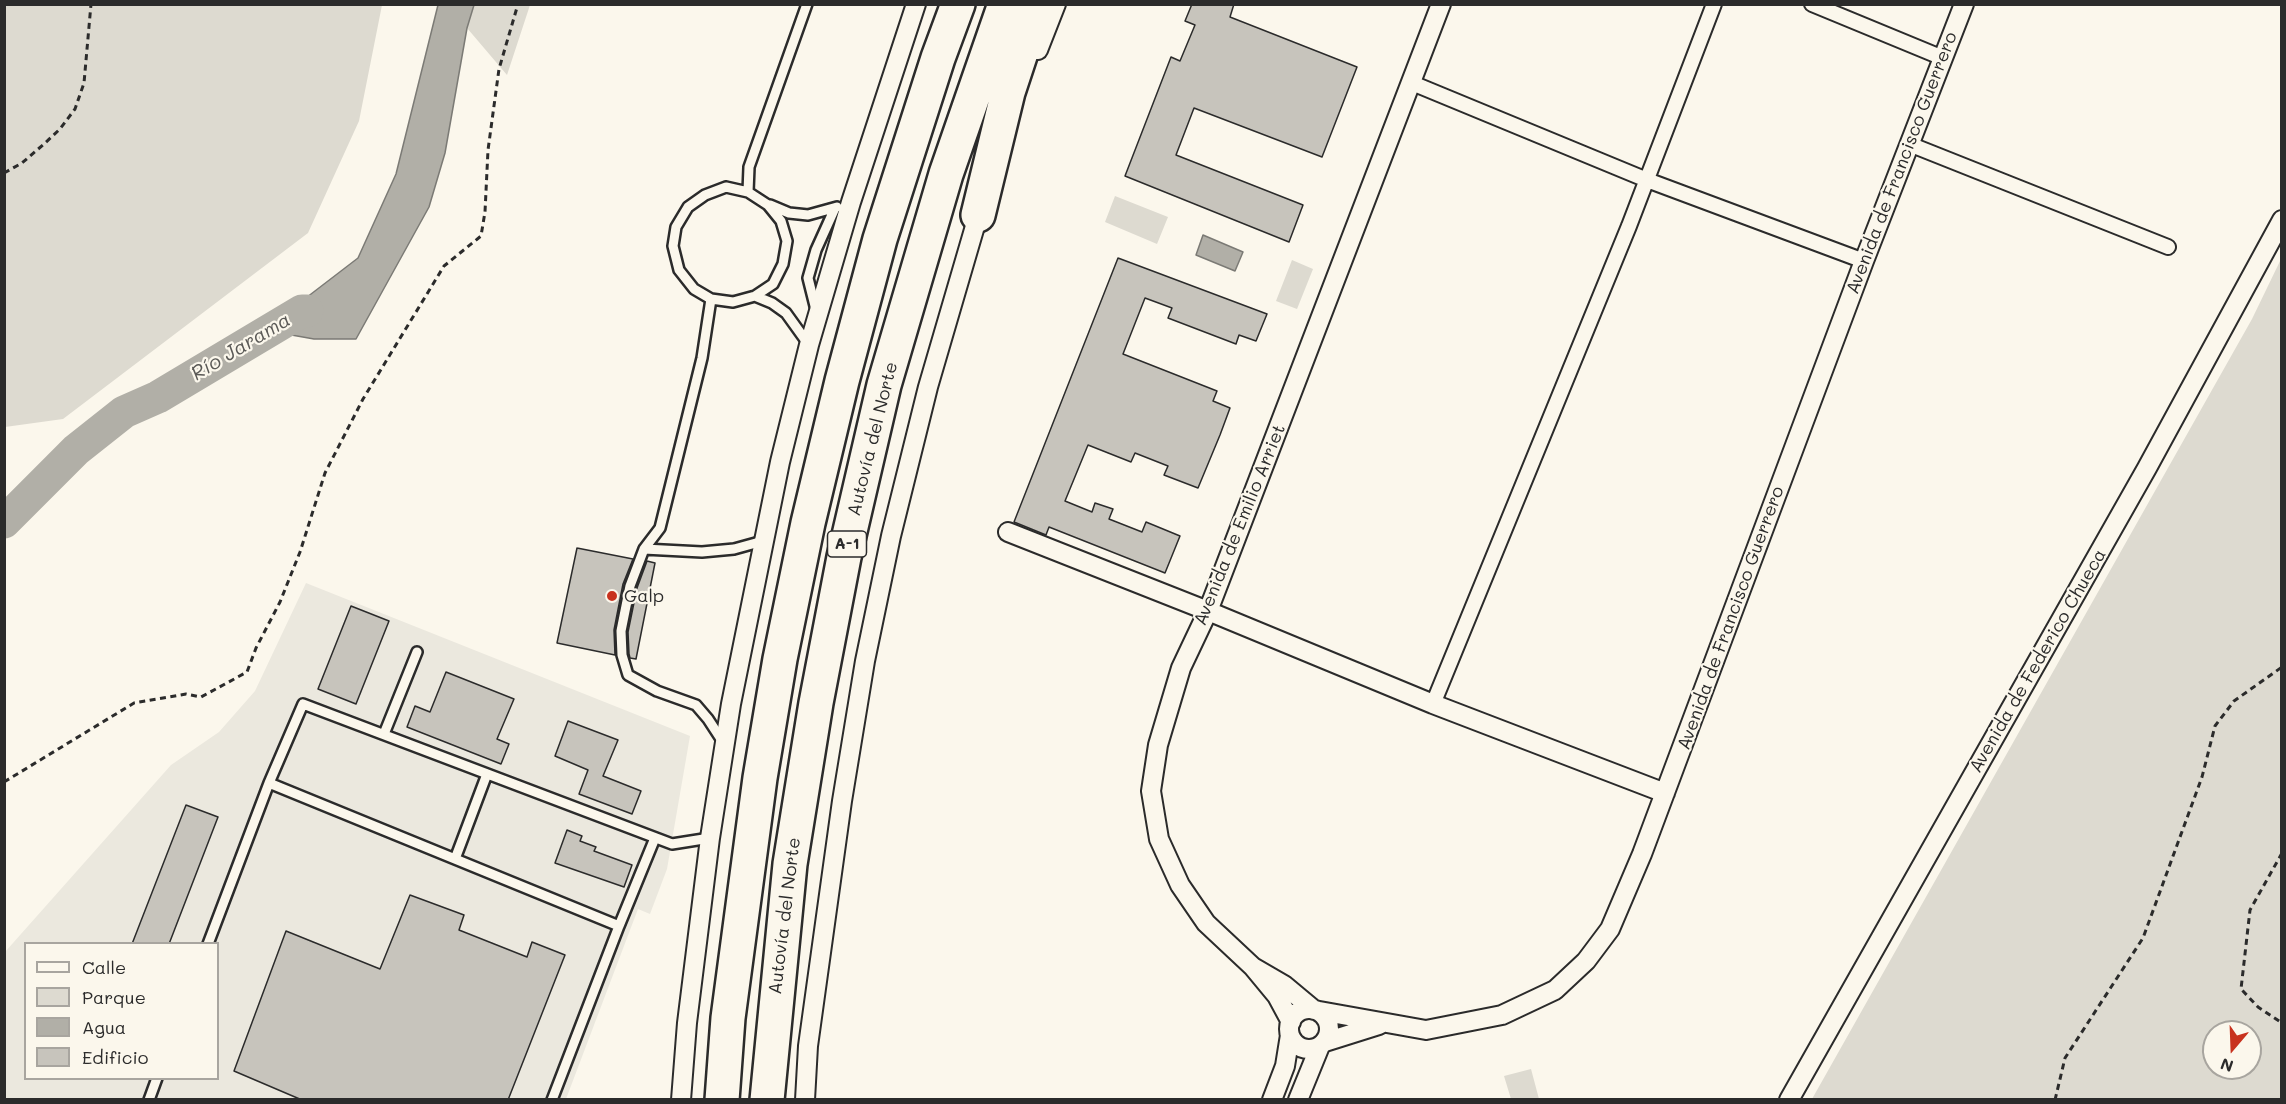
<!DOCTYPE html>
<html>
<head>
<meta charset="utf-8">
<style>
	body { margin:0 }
	#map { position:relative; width:2286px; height:1104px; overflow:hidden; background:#fbf7ec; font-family:Mali,sans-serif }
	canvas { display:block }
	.frame { position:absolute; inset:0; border:6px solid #2b2b2b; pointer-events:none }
	.legend { position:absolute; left:24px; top:942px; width:195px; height:138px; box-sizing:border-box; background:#fbf7ec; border:2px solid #a8a59f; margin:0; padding:8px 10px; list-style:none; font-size:18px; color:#2b2b2b }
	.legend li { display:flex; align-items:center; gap:12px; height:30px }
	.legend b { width:30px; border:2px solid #a8a59f }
	.north { position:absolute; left:2202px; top:1020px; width:60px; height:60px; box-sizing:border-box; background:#fbf7ec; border:2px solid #a8a59f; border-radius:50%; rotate:199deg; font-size:16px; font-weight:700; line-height:24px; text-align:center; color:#2b2b2b }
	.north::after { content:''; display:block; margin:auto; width:21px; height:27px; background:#c8321e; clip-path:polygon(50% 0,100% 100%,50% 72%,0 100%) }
</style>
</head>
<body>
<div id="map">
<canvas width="2286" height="1104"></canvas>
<div class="frame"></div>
<ul class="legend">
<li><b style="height:8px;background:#fbf7ec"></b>Calle</li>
<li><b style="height:16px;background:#dddad0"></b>Parque</li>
<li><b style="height:16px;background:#b1afa7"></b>Agua</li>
<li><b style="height:16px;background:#c7c4bc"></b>Edificio</li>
</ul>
<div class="north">N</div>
</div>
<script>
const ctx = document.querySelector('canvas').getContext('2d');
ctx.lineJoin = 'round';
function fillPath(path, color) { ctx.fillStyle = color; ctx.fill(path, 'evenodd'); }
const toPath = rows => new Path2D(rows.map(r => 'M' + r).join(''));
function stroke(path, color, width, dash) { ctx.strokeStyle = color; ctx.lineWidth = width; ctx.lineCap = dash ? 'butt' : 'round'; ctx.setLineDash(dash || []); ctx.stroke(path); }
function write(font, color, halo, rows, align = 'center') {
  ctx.font = font + ' Mali,sans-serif'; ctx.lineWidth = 4.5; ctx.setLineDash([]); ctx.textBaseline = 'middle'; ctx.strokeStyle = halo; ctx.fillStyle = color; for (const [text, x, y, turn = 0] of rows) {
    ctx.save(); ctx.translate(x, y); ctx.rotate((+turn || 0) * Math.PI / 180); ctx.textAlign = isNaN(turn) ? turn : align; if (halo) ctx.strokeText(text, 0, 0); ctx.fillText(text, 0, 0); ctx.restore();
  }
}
const built = toPath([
	[306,583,690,736,667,869,650,914,638,909,566,1099,5,1100,5,952,171,765,219,732,255,691],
	[26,944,218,944,218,1078,26,1078]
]);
const green = toPath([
	[4,5,382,5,359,121,308,233,63,419,5,427],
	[474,5,530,5,507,75,467,28],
	[1115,196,1168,217,1157,244,1105,222],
	[2281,259,2281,1099,1812,1099,2252,319],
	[2214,1032,2250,1032,2250,1068,2214,1068],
	[1292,260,1313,269,1297,309,1276,301],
	[1531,1069,1539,1099,1511,1099,1504,1076]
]);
const water = toPath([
	[438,5,474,5,467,28,445,153,429,207,356,339,314,339,269,331,274,316,298,304,358,258,396,174,438,5],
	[1203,235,1243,252,1235,271,1196,255,1203,235]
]);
const river = toPath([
	[4,522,76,450,124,412,158,397,302,311,307,311]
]);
const building = toPath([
	[1192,4,1234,4,1230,17,1357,67,1322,157,1194,108,1176,155,1303,205,1289,242,1125,176,1171,57,1180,61,1195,25,1185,21,1192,4],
	[1118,258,1267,314,1256,341,1239,335,1236,344,1168,318,1172,308,1145,298,1123,354,1217,391,1213,401,1230,408,1220,435,1198,488,1164,475,1168,466,1135,453,1131,462,1088,445,1065,501,1092,512,1095,503,1113,509,1109,519,1142,532,1146,522,1180,536,1165,573,1049,527,1046,535,1014,522,1118,258],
	[577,548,633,559,623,584,614,630,615,655,557,643,577,548],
	[647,561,655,563,636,659,630,658,629,654,628,632,637,588,647,561],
	[351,606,389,621,356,704,318,689,351,606],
	[446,672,514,699,497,739,509,744,501,764,407,727,415,706,430,712,446,672],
	[568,721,618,740,603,776,641,791,632,814,579,794,588,770,555,756,568,721],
	[186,805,218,817,169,944,132,944,186,805],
	[567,830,582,836,580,841,596,847,594,851,632,865,624,887,555,863,567,830],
	[410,895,464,915,459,930,527,957,532,942,565,955,508,1100,302,1100,234,1071,286,931,380,969,410,895]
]);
const path = toPath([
	[4,173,22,163,44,144,60,129,75,109,84,83,91,4],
	[4,782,134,703,186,694,201,697,247,672,256,648,280,602,300,552,325,473,363,399,444,266,481,236,485,212,488,150,499,69,518,4],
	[2282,853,2250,910,2241,989,2258,1007,2282,1023],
	[2055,1100,2065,1058,2143,938,2202,777,2215,726,2234,701,2282,667]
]);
const service = toPath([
	[726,187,748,192,768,205,781,221,787,241,783,264,773,284,755,296,733,302,711,299,694,289,679,270,673,246,676,227,688,207,705,195,726,187],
	[748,192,749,167,807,4],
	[770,205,789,213,808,215,837,207],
	[755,296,772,303,786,313,809,345],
	[816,310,808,278,816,250,835,208],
	[644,549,660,528,702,358,711,299],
	[384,734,417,652],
	[723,742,708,719,696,705,657,691,628,675,622,655,621,631,630,586,644,549,702,552,734,549,763,541],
	[269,783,303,704,672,844,710,838],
	[455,859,487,774],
	[619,926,655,838],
	[208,944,269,783,619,926,552,1100],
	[149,1100,157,1078]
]);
const pedestrian = toPath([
	[1812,4,1943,58],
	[1412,83,1647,180,1864,261],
	[1909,144,2168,247],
	[1433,704,1629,226,1714,4]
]);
const minor = toPath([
	[1038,50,1056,4],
	[1008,532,1208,611,1433,704,1665,793],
	[1253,967,1284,985,1314,1010,1426,1030,1502,1015,1555,990,1586,961,1610,929,1642,854,1864,261,1964,4],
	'1289 1029a20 20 0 1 1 40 0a20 20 0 1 1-40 0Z',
	[1291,1022,1277,996,1253,967,1206,923,1180,885,1159,839,1151,791,1158,745,1181,668,1208,611,1441,4],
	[1325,1042,1379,1025],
	[681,1100,687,1023,710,838,731,704,780,462,809,345,851,202,916,4],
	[805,1100,808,1046,842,801,865,661,891,536,928,387,980,209],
	[1272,1100,1285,1066,1290,1035],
	[1298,1100,1320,1046],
	[1789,1100,2147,468,2282,220]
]);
const motorway = toPath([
	[978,215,1008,92,1037,4],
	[722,1100,728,1018,760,778,780,659,808,523,842,381,880,239,938,58,958,4],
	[767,1100,790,864,816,703,844,557,884,385,946,174,1005,4]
]);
const markers = [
	[612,596,6,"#c8321e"]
];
const shields = [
	[847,544,39]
];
const shieldNames = [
	["A-1",847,544]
];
const streetNames = [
	["Avenida de Francisco Guerrero",1902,163,-69],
	["Autovía del Norte",873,439,-76],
	["Avenida de Emilio Arriet",1240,525,-68],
	["Avenida de Francisco Guerrero",1731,618,-70],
	["Avenida de Federico Chueca",2038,661,-60],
	["Autovía del Norte",785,916,-83]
];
const poiNames = [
	["Galp",624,596]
];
const waterNames = [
	["Río Jarama",241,347,-31]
];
fillPath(built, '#ebe8de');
fillPath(green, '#dddad0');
fillPath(water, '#b1afa7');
stroke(water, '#7b7a75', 1.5);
stroke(river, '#b1afa7', 33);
fillPath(building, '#c7c4bc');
stroke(building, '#2b2b2b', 1.5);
stroke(service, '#2b2b2b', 14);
stroke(pedestrian, '#2b2b2b', 18);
stroke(minor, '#2b2b2b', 22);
stroke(motorway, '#2b2b2b', 38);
stroke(path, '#2b2b2b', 3, [6, 4.5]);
stroke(service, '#fbf7ec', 9);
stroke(pedestrian, '#fbf7ec', 14);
stroke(minor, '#fbf7ec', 18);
stroke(motorway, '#fbf7ec', 33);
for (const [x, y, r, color] of markers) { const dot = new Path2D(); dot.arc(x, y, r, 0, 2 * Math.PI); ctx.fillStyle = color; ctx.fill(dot); stroke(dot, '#fbf7ec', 2); }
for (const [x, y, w] of shields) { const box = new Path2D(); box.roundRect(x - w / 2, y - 13, w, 26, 4.5); ctx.fillStyle = '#fbf7ec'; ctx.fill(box); stroke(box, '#2b2b2b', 1.5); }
write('bold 16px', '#2b2b2b', null, shieldNames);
write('18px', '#2b2b2b', '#fbf7ec', streetNames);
write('18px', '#2b2b2b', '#fbf7ec', poiNames, 'left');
write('italic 20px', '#5a5956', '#fbf7ec', waterNames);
</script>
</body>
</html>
